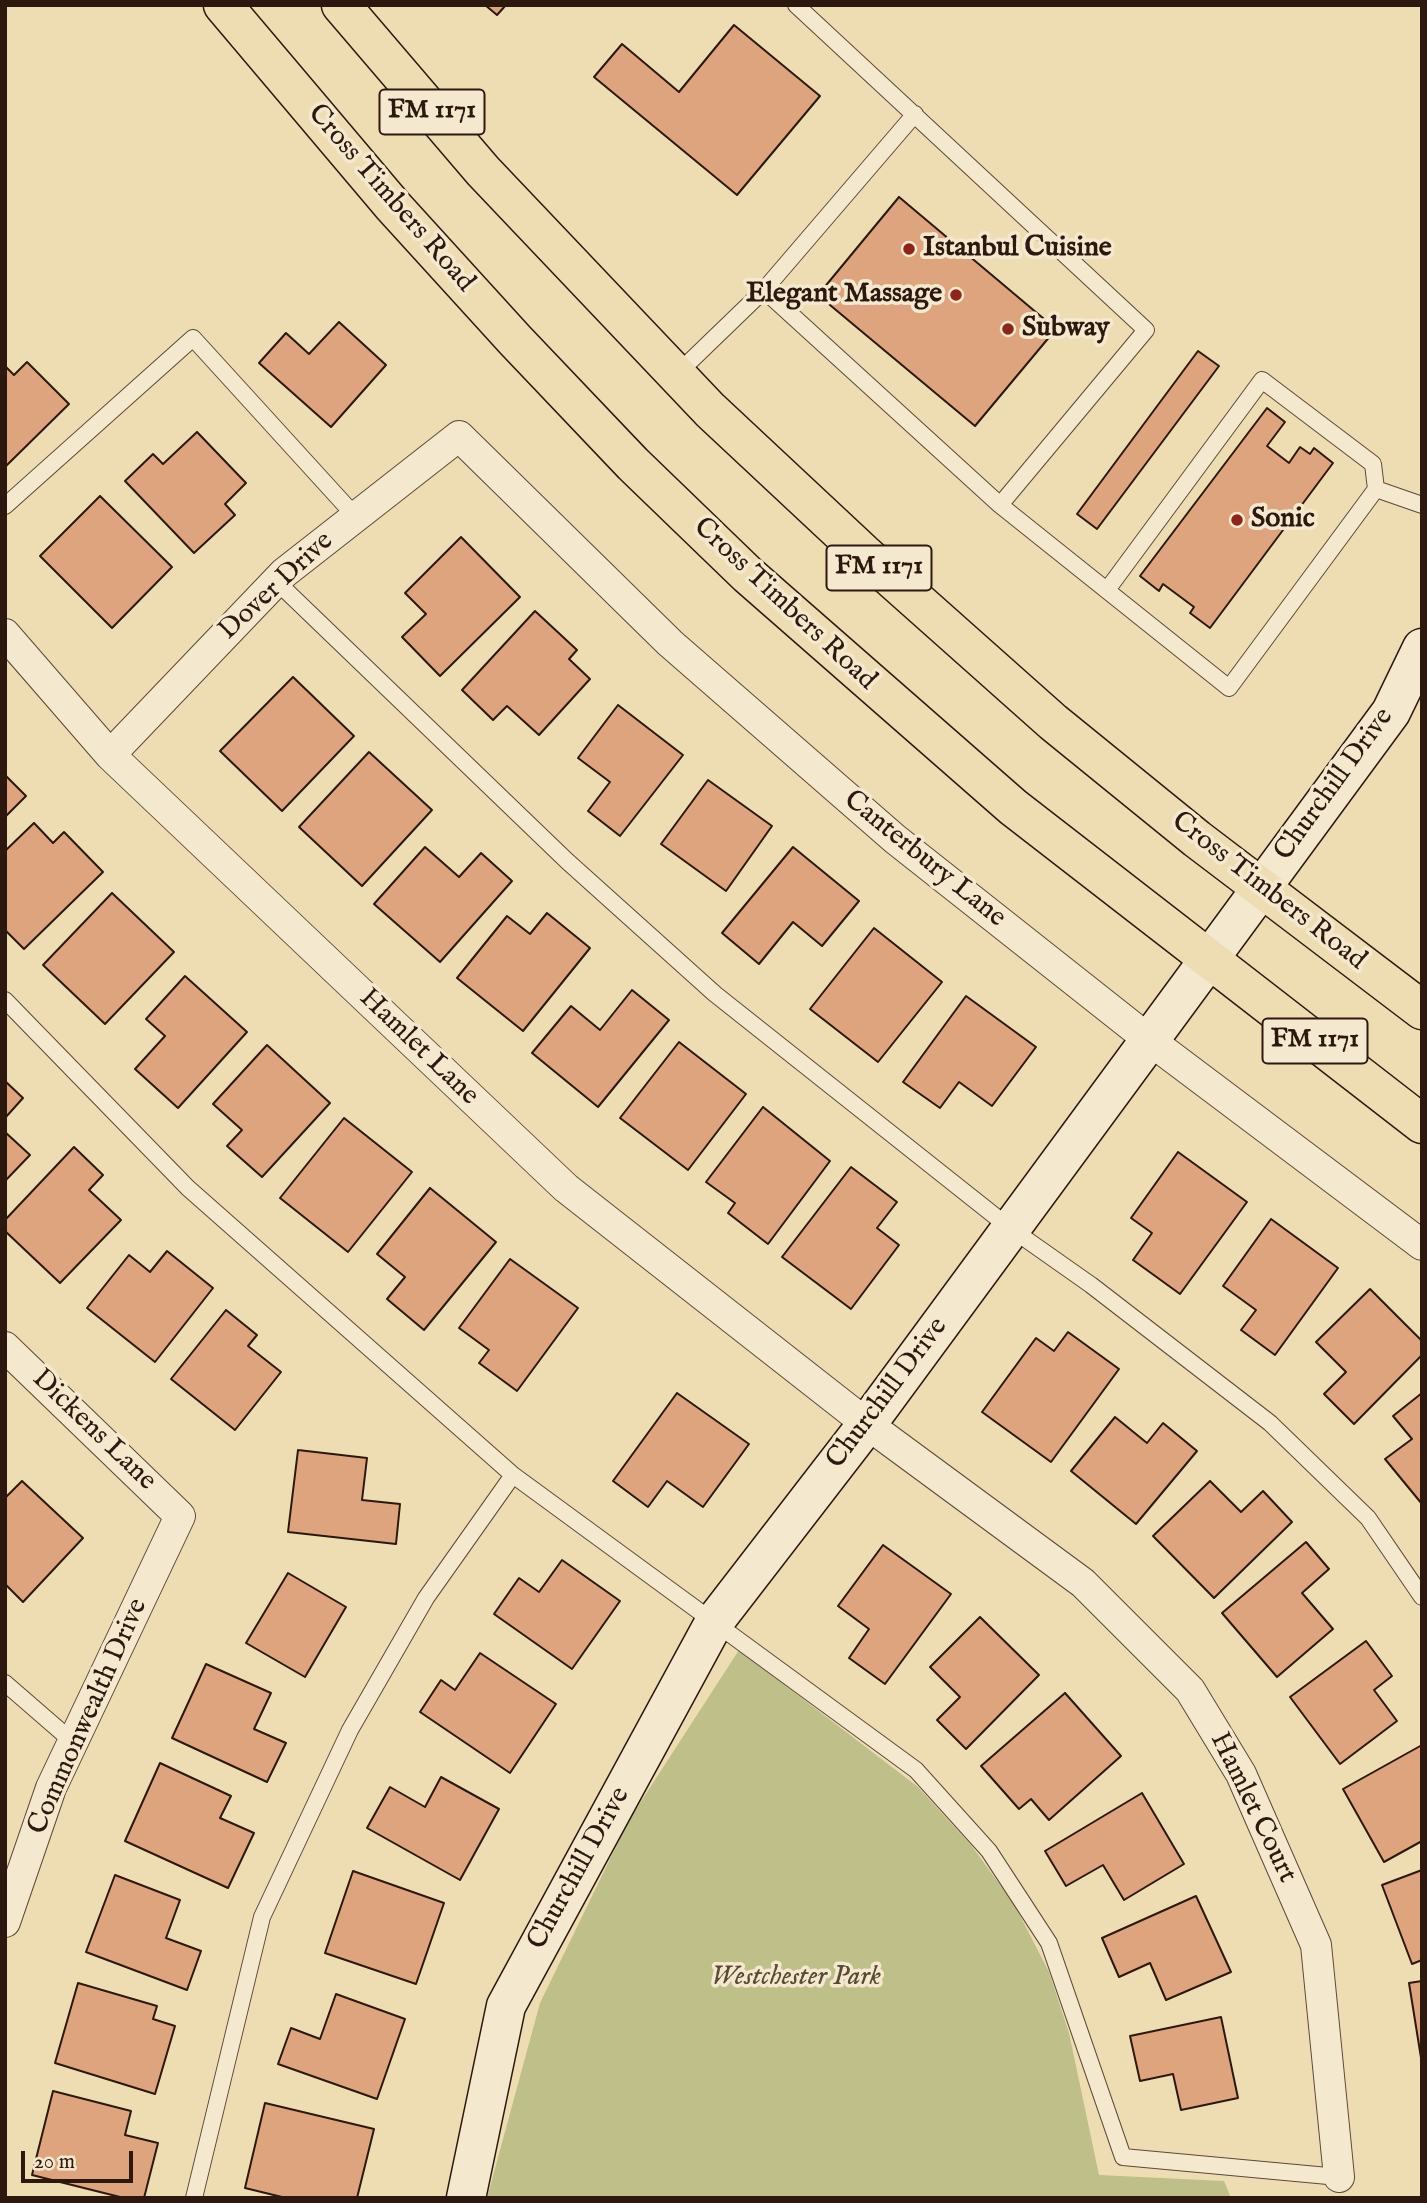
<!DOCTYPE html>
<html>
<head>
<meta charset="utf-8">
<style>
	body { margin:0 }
	#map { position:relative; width:1427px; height:2203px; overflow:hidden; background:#eedcb3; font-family:"IM FELL English",serif }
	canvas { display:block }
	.frame { position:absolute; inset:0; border:7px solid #2c180f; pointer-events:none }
	.scale { position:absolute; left:21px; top:2151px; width:112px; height:32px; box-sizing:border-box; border:4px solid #2c180f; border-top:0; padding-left:9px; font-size:21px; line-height:24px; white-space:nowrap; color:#2c180f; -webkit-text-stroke:5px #f4e8ce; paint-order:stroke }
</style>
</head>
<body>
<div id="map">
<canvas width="1427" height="2203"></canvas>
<div class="frame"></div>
<div class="scale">20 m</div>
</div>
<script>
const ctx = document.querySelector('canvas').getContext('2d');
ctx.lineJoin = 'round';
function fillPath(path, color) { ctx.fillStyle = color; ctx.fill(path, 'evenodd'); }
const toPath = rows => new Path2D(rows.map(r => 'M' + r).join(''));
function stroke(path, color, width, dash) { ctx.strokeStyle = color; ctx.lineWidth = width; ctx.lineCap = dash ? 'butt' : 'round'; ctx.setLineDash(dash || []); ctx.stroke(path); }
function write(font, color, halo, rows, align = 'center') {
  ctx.font = font + ' "IM FELL English",serif'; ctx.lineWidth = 7; ctx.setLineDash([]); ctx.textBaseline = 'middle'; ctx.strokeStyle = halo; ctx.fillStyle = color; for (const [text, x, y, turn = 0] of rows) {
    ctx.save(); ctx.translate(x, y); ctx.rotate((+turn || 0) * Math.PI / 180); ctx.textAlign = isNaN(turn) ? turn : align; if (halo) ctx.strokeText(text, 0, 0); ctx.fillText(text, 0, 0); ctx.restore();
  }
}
const green = toPath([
	[739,1650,918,1787,971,1845,1014,1904,1049,1972,1069,2033,1099,2175,1224,2181,1231,2198,487,2198,540,2003,629,1820]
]);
const building = toPath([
	[485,5,506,5,497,15,485,5],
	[734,25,820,96,737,195,594,77,622,44,679,92,734,25],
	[899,197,1056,329,975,426,818,295,899,197],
	[339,322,386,365,331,427,259,363,286,333,309,354,339,322],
	[1198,351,1219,366,1097,529,1077,514,1198,351],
	[27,362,69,404,5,467,5,366,14,375,27,362],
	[1267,408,1285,422,1267,446,1289,463,1300,447,1310,454,1314,448,1333,463,1210,628,1190,613,1194,607,1163,584,1159,591,1140,576,1267,408],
	[197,432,246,483,225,504,235,515,194,553,125,481,153,454,163,464,197,432],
	[100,496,172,567,112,628,40,556,100,496],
	[461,537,520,597,440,676,402,637,426,614,405,593,461,537],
	[535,611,577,650,569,659,590,679,539,735,507,706,493,720,462,690,535,611],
	[293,677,354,736,282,811,220,751,293,677],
	[618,705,683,755,620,836,588,811,610,782,578,758,618,705],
	[369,752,432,810,362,886,299,827,369,752],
	[5,775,26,796,5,817,5,775],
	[708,780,772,826,726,891,661,844,708,780],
	[34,823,53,843,64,832,103,872,24,949,5,930,5,851,34,823],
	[425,847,459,877,481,853,512,881,440,962,374,904,425,847],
	[793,847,859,901,822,946,793,922,759,964,722,933,793,847],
	[112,893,174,952,105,1024,43,965,112,893],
	[547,913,590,948,523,1031,457,978,507,916,530,934,547,913],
	[874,928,942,982,878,1062,810,1009,874,928],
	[185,976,247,1032,178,1108,135,1069,165,1036,146,1019,185,976],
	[632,990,669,1020,598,1107,532,1053,571,1006,600,1030,632,990],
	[966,996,1036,1047,992,1106,959,1082,940,1108,903,1082,966,996],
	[679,1042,746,1094,688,1170,620,1118,679,1042],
	[267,1045,330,1103,262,1177,227,1146,242,1130,213,1104,267,1045],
	[5,1081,23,1098,5,1118,5,1081],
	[763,1107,830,1161,768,1244,728,1213,735,1203,706,1182,763,1107],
	[344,1118,412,1172,348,1252,280,1198,344,1118],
	[5,1132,30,1155,5,1181,5,1132],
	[74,1147,103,1175,89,1190,121,1220,60,1283,5,1231,5,1220,74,1147],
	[1178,1152,1247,1202,1180,1294,1133,1260,1152,1233,1131,1218,1178,1152],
	[851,1167,897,1202,877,1228,899,1245,851,1309,782,1257,851,1167],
	[430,1188,496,1242,424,1330,387,1299,405,1277,377,1254,430,1188],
	[1271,1219,1338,1268,1275,1355,1241,1330,1256,1310,1223,1286,1271,1219],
	[167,1251,213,1288,155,1362,87,1308,129,1255,150,1272,167,1251],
	[510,1259,578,1308,517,1391,479,1363,489,1350,459,1328,510,1259],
	[1370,1289,1422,1341,1422,1355,1354,1424,1324,1394,1346,1372,1316,1342,1370,1289],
	[226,1310,257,1335,248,1346,281,1372,235,1430,171,1379,226,1310],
	[1068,1332,1119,1369,1051,1462,982,1412,1036,1338,1054,1351,1068,1332],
	[677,1393,749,1444,703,1507,667,1481,648,1507,613,1481,677,1393],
	[1422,1393,1422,1504,1385,1459,1412,1439,1393,1416,1422,1393],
	[1115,1417,1147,1443,1163,1423,1197,1451,1136,1524,1071,1471,1115,1417],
	[298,1450,367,1458,362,1500,400,1504,396,1544,288,1532,298,1450],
	[22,1481,83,1538,23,1602,5,1584,5,1498,22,1481],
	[1210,1481,1241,1512,1263,1491,1292,1522,1214,1598,1153,1536,1210,1481],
	[1306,1542,1329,1569,1302,1593,1333,1629,1277,1677,1222,1613,1306,1542],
	[883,1545,951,1594,885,1684,849,1658,869,1629,838,1606,883,1545],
	[562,1560,620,1601,572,1669,494,1614,519,1578,539,1592,562,1560],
	[288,1573,346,1607,305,1677,246,1643,288,1573],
	[980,1617,1039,1675,966,1749,937,1720,960,1697,930,1667,980,1617],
	[1366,1641,1392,1676,1374,1690,1397,1721,1340,1764,1290,1697,1366,1641],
	[480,1653,556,1704,510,1773,420,1712,441,1680,455,1690,480,1653],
	[206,1664,271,1693,254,1729,286,1743,267,1782,172,1738,206,1664],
	[1065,1693,1121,1756,1049,1820,1031,1799,1019,1809,981,1766,1065,1693],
	[1422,1745,1422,1841,1384,1862,1343,1789,1422,1745],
	[160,1763,231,1796,220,1818,254,1833,228,1888,125,1841,160,1763],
	[441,1777,499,1809,460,1880,367,1828,390,1787,425,1807,441,1777],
	[1142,1793,1184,1864,1124,1900,1103,1865,1066,1886,1045,1851,1142,1793],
	[1422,1870,1422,1960,1412,1964,1382,1885,1422,1870],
	[353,1871,444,1903,416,1984,325,1953,353,1871],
	[115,1875,180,1900,166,1938,201,1951,187,1990,86,1952,115,1875],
	[1196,1896,1231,1972,1166,2000,1150,1963,1119,1977,1102,1938,1196,1896],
	[1422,1981,1422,2064,1409,1983,1422,1981],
	[78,1983,157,2006,153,2019,175,2026,155,2094,55,2063,78,1983],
	[336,1994,405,2019,377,2099,278,2064,291,2028,320,2039,336,1994],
	[1221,2017,1238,2098,1181,2110,1173,2074,1140,2081,1130,2036,1221,2017],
	[53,2091,131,2111,125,2135,158,2143,144,2198,124,2198,32,2175,53,2091],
	[265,2103,374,2129,357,2198,286,2198,245,2188,265,2103]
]);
const lane = toPath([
	[796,5,1146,330,1000,505,1229,688,1376,489,1422,505],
	[764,290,915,114],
	[677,374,764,290,1000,505],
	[5,506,193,338,356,517],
	[276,581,567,861,715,994,1010,1228,1091,1285,1270,1423,1368,1518,1422,1597],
	[1107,590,1262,380,1373,464,1376,489],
	[5,1000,188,1188,513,1475,916,1770,989,1851,1049,1943,1123,2157,1339,2177],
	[5,1683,73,1742],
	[194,2198,262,1917,350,1730,426,1598,513,1475]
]);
const street = toPath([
	[5,634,110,755,566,1188,867,1424,1083,1583,1190,1690,1241,1774,1316,1945,1339,2177],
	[110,755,284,573,459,436,670,643,895,839,1148,1039,1422,1245],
	[5,1347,180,1516,51,1788,5,1922]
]);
const secondary = toPath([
	[466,2198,506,2006,715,1621,867,1424,1391,712,1422,648]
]);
const primary = toPath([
	[223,5,393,206,515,340,633,464,748,575,1013,807,1422,1124],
	[341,5,483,171,710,410,863,553,1053,722,1197,839,1422,1010]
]);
const markers = [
	[909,249,7,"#8f2418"],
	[956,295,7,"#8f2418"],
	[1008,329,7,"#8f2418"],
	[1237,520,7,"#8f2418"]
];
const shields = [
	[432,112,105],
	[879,568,105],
	[1315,1041,105]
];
const shieldNames = [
	["FM 1171",432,112],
	["FM 1171",879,568],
	["FM 1171",1315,1041]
];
const streetNames = [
	["Cross Timbers Road",390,199,49],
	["Dover Drive",277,587,-43],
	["Cross Timbers Road",784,605,43],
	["Churchill Drive",1335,785,-54],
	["Canterbury Lane",924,860,39],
	["Cross Timbers Road",1268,892,38],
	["Hamlet Lane",418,1048,44],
	["Churchill Drive",888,1394,-53],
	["Dickens Lane",93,1431,44],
	["Commonwealth Drive",89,1717,-66],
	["Hamlet Court",1252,1808,64],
	["Churchill Drive",580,1869,-61]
];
const poiNames = [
	["Istanbul Cuisine",923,249],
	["Elegant Massage",942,295,"right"],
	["Subway",1022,329],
	["Sonic",1251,520]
];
const parkNames = [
	["Westchester Park",796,1978]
];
fillPath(green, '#bebf89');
fillPath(building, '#dda47e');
stroke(building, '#2c180f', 2);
stroke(lane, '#5c4938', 18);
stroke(street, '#5c4938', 32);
stroke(secondary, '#2c180f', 41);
stroke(primary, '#2c180f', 41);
stroke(lane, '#f4e8ce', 16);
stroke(street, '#f4e8ce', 30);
stroke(secondary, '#f4e8ce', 38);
stroke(primary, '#eedcb3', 38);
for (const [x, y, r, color] of markers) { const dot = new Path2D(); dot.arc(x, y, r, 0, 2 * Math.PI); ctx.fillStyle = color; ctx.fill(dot); stroke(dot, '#f4e8ce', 2.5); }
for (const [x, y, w] of shields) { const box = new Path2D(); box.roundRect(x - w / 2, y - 22.5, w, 45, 5); ctx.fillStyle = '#f4e8ce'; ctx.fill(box); stroke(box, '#2c180f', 2); }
write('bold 26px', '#2c180f', null, shieldNames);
write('28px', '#2c180f', '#f4e8ce', streetNames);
write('bold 28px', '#2c180f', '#f4e8ce', poiNames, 'left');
write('italic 28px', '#584a34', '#f4e8ce', parkNames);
</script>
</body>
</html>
